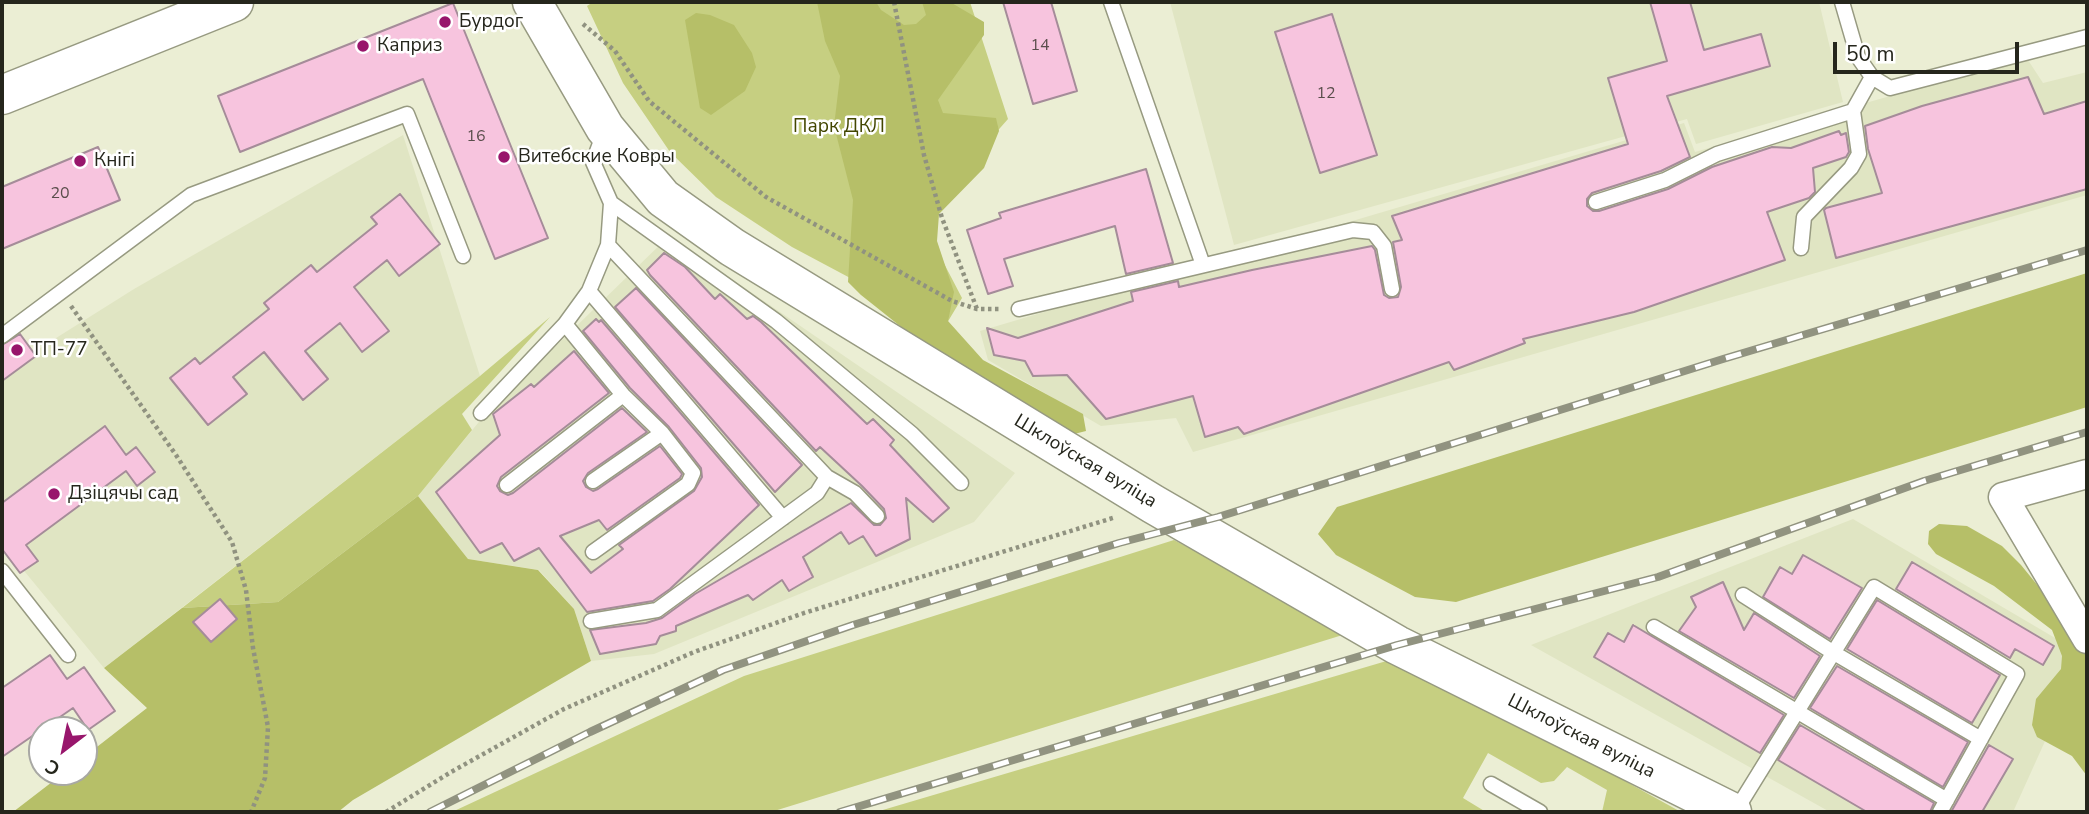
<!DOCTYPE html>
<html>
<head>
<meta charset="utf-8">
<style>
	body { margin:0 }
	#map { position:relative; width:2089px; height:814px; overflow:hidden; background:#ebeed4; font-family:"Nunito Sans",sans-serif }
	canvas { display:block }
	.frame { position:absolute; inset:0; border:4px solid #25261c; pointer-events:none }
	.north { position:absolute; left:28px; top:716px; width:70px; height:70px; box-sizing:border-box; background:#fff; border:2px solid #a8a8a4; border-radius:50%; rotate:212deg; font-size:19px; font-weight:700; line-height:28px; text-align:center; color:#25261c }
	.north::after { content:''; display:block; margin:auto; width:24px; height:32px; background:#98166c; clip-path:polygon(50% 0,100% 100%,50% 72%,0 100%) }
	.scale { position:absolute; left:1833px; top:42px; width:186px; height:32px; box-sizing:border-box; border:4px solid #25261c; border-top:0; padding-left:9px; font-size:21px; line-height:24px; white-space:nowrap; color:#25261c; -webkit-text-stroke:5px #fff; paint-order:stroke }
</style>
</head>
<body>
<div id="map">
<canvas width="2089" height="814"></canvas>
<div class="frame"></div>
<div class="north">С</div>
<div class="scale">50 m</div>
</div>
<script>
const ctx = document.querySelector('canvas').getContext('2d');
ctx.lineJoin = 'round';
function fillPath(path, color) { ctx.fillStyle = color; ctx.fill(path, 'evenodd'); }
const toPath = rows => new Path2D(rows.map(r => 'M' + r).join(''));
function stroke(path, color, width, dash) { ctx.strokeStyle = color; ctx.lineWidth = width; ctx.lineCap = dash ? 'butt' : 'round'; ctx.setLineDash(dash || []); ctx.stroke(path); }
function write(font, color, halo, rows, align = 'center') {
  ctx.font = font + ' "Nunito Sans",sans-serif'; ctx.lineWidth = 5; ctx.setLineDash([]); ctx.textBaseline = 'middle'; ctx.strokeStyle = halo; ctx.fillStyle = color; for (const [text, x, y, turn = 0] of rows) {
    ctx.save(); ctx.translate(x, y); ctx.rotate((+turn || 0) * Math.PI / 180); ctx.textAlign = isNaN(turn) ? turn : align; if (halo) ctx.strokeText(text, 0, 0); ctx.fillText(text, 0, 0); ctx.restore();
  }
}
const built = toPath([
	[1170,2,1819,2,1843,102,1696,144,1687,119,1234,245],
	[2026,57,2043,83,2087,72,2087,195,1193,452,1176,418,1101,426,988,360,980,331,1684,123,1695,152],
	[403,135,480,376,104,668,2,544,2,372,134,289],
	[669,236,1015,473,974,522,654,654,591,661,574,609,539,570,468,559,418,496,483,417],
	[1853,519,2084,655,2013,812,1830,812,1531,645]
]);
const green = toPath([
	[593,2,970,2,1008,119,955,179,926,229,962,298,944,328,792,247,716,197,670,152,623,83,587,6],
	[550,317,462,414,472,430,418,496,278,602,182,608,480,376],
	[1174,540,1349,633,771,812,452,812,744,676],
	[1400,657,1681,812,1602,812,1607,790,1567,767,1554,781,1541,783,1488,753,1463,798,1486,812,876,812]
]);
const forest = toPath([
	[817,2,876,2,881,10,904,25,916,24,926,15,922,2,950,2,984,22,984,35,938,100,943,113,996,118,999,131,984,168,939,214,937,241,954,292,948,321,983,360,1083,414,1086,431,1074,434,905,330,861,295,848,282,853,200,834,126,840,76,825,41],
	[696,13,710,15,734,25,752,53,756,67,745,91,711,115,700,108,685,20],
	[2087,273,2087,407,1456,602,1415,597,1336,555,1318,534,1337,507],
	[418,496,468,559,538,570,574,609,591,661,353,800,338,812,13,812,65,772,84,772,84,757,147,708,104,668,182,608,278,602],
	[1939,524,1967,526,2002,546,2021,565,2087,646,2087,783,2087,776,2072,756,2037,737,2032,725,2036,699,2061,669,2062,656,2052,630,1994,586,1936,554,1928,544,1929,531]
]);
const building = toPath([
	[1003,2,1051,2,1077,91,1033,104,1003,2],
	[1650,2,1690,2,1704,50,1761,34,1770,66,1667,96,1690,157,1661,171,1592,193,1587,199,1587,206,1593,211,1599,211,1668,189,1712,167,1772,147,1791,148,1839,131,1841,135,1846,133,1849,152,1846,157,1813,168,1815,192,1809,198,1767,212,1785,260,1634,312,1523,339,1525,343,1454,370,1449,362,1244,434,1238,427,1205,437,1193,396,1106,419,1067,375,1033,376,1025,361,994,355,987,328,1018,338,1133,301,1131,292,1178,281,1179,287,1252,270,1372,246,1375,250,1384,295,1389,298,1398,297,1401,287,1393,242,1402,240,1392,216,1628,144,1608,78,1667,61,1650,2],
	[453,3,548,238,495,259,423,79,240,152,218,96,453,3],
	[1332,14,1377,155,1320,173,1275,32,1332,14],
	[2028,77,2044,114,2087,101,2087,189,1836,258,1824,210,1826,208,1882,193,1868,149,1865,126,1922,106,2028,77],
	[98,147,120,200,2,249,2,187,98,147],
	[1146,169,1173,263,1126,274,1115,226,1004,259,1013,286,988,294,967,230,1001,218,999,213,1146,169],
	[400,194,440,244,399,276,387,260,354,287,389,331,362,352,340,323,305,351,328,379,303,400,264,352,233,377,247,394,208,425,170,378,195,358,200,364,269,309,264,303,311,265,317,272,377,224,371,217,400,194],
	[664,253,685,267,715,299,720,294,747,319,753,316,761,322,867,424,873,419,894,440,890,445,949,508,933,522,906,498,910,539,876,556,863,536,849,544,841,532,803,557,813,577,789,591,782,580,753,600,748,595,676,626,676,631,660,636,656,644,600,654,590,630,646,623,662,618,695,594,851,503,874,525,880,525,886,518,884,509,862,486,820,447,816,451,650,275,647,270,664,253],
	[636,288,802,465,775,492,615,307,636,288],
	[596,319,599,322,601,320,759,505,670,589,653,601,587,612,539,548,514,561,502,543,480,553,436,492,500,435,493,414,531,384,534,387,574,351,609,393,501,477,497,486,500,491,508,495,513,493,622,408,647,432,588,473,583,481,586,487,593,491,598,489,660,446,682,474,680,478,607,530,599,520,560,536,591,573,623,549,619,545,694,491,702,477,701,468,669,427,630,388,583,331,596,319],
	[20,334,36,356,2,381,2,345,20,334],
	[105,426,126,455,136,447,155,472,137,486,126,471,26,545,38,561,20,573,2,549,2,503,105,426],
	[1803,555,1862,588,1830,639,1763,597,1780,567,1792,574,1803,555],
	[1912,562,2054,646,2043,665,2015,649,2010,658,1896,589,1912,562],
	[1723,582,1744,630,1754,613,1820,656,1794,698,1679,631,1696,607,1691,597,1723,582],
	[220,599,237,619,211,642,193,622,220,599],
	[1877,600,2000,675,1972,723,1847,649,1877,600],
	[1633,625,1784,715,1760,753,1594,657,1608,633,1624,642,1633,625],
	[50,655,67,679,84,667,115,711,88,730,73,708,2,757,2,688,50,655],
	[1837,666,1968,742,1943,787,1810,708,1837,666],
	[1800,725,1934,803,1930,812,1867,812,1778,760,1800,725],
	[1989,745,2013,759,1982,812,1951,812,1989,745]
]);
const path = toPath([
	[894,2,924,155,942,218,977,309],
	[583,24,615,51,649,101,766,197,952,301,977,309,1000,309],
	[71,306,176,455,232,542,246,590,253,648,268,727,265,778,251,812],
	[386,812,451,772,564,709,694,652,804,613,1116,517]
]);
const lane = toPath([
	[1111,2,1203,265],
	[1842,2,1858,57,1872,77,1890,88,2087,37],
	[604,133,593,162,611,203,776,321,912,434,961,483],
	[1596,202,1665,180,1717,154,1853,111,1872,77],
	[1801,248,1804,217,1851,168,1859,154,1853,111],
	[589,291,783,518],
	[1019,309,1353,230,1373,232,1384,246,1392,289],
	[2,336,191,195,407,114,463,256],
	[481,413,565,324],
	[827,477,855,493,877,516],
	[593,481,662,433],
	[507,485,623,395],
	[593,552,688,484,693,473,662,433,623,395,565,324,589,291,608,245,611,203],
	[2,571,68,655],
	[1743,595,1834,653,1981,739],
	[591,621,657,610,817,493,827,477,608,245],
	[1654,627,1947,800],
	[1491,784,1540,812],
	[1735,812,1874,587,2017,674,1940,812]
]);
const street = toPath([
	[2087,474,2003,497,2087,639]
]);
const primary = toPath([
	[532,2,605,128,663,198,732,247,1153,504,1397,645,1732,812],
	[2,95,234,2]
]);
const rail = toPath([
	[430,812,590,732,723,670,853,625,1119,543,1218,517,1723,359,2087,250],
	[840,812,1397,645,1658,577,1924,481,2087,432]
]);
const markers = [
	[445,22,7,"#98166c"],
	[363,46,7,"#98166c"],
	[504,157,7,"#98166c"],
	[80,161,7,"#98166c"],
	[17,350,7,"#98166c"],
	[54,494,7,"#98166c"]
];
const numberNames = [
	["14",1040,46],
	["12",1326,94],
	["16",476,137],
	["20",60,194]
];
const poiNames = [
	["Бурдог",459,22],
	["Каприз",377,46],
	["Витебские Ковры",518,157],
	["Кнігі",94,161],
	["ТП-77",31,350],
	["Дзіцячы сад",68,494]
];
const parkNames = [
	["Парк ДКЛ",839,127]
];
const streetNames = [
	["Шклоўская вуліца",1085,462,31],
	["Шклоўская вуліца",1581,737,27]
];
fillPath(built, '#e0e5c3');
fillPath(green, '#c6cf81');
fillPath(forest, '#b6bf68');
fillPath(building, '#f7c4de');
stroke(building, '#a58c99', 2);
stroke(lane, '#979a81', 17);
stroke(street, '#979a81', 31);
stroke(primary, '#979a81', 41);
stroke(path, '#909280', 4.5, [3.5, 3.5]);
stroke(lane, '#fff', 14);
stroke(street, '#fff', 28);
stroke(primary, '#fff', 38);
stroke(rail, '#919380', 8);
stroke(rail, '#fff', 5, [16]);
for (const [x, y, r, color] of markers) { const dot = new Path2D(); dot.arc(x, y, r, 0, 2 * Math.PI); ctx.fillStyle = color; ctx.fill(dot); stroke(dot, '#fff', 2.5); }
write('16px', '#5a4e4c', null, numberNames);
write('19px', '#25261c', '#fff', poiNames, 'left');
write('19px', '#424600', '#fff', parkNames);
write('19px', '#25261c', '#fff', streetNames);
</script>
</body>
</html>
